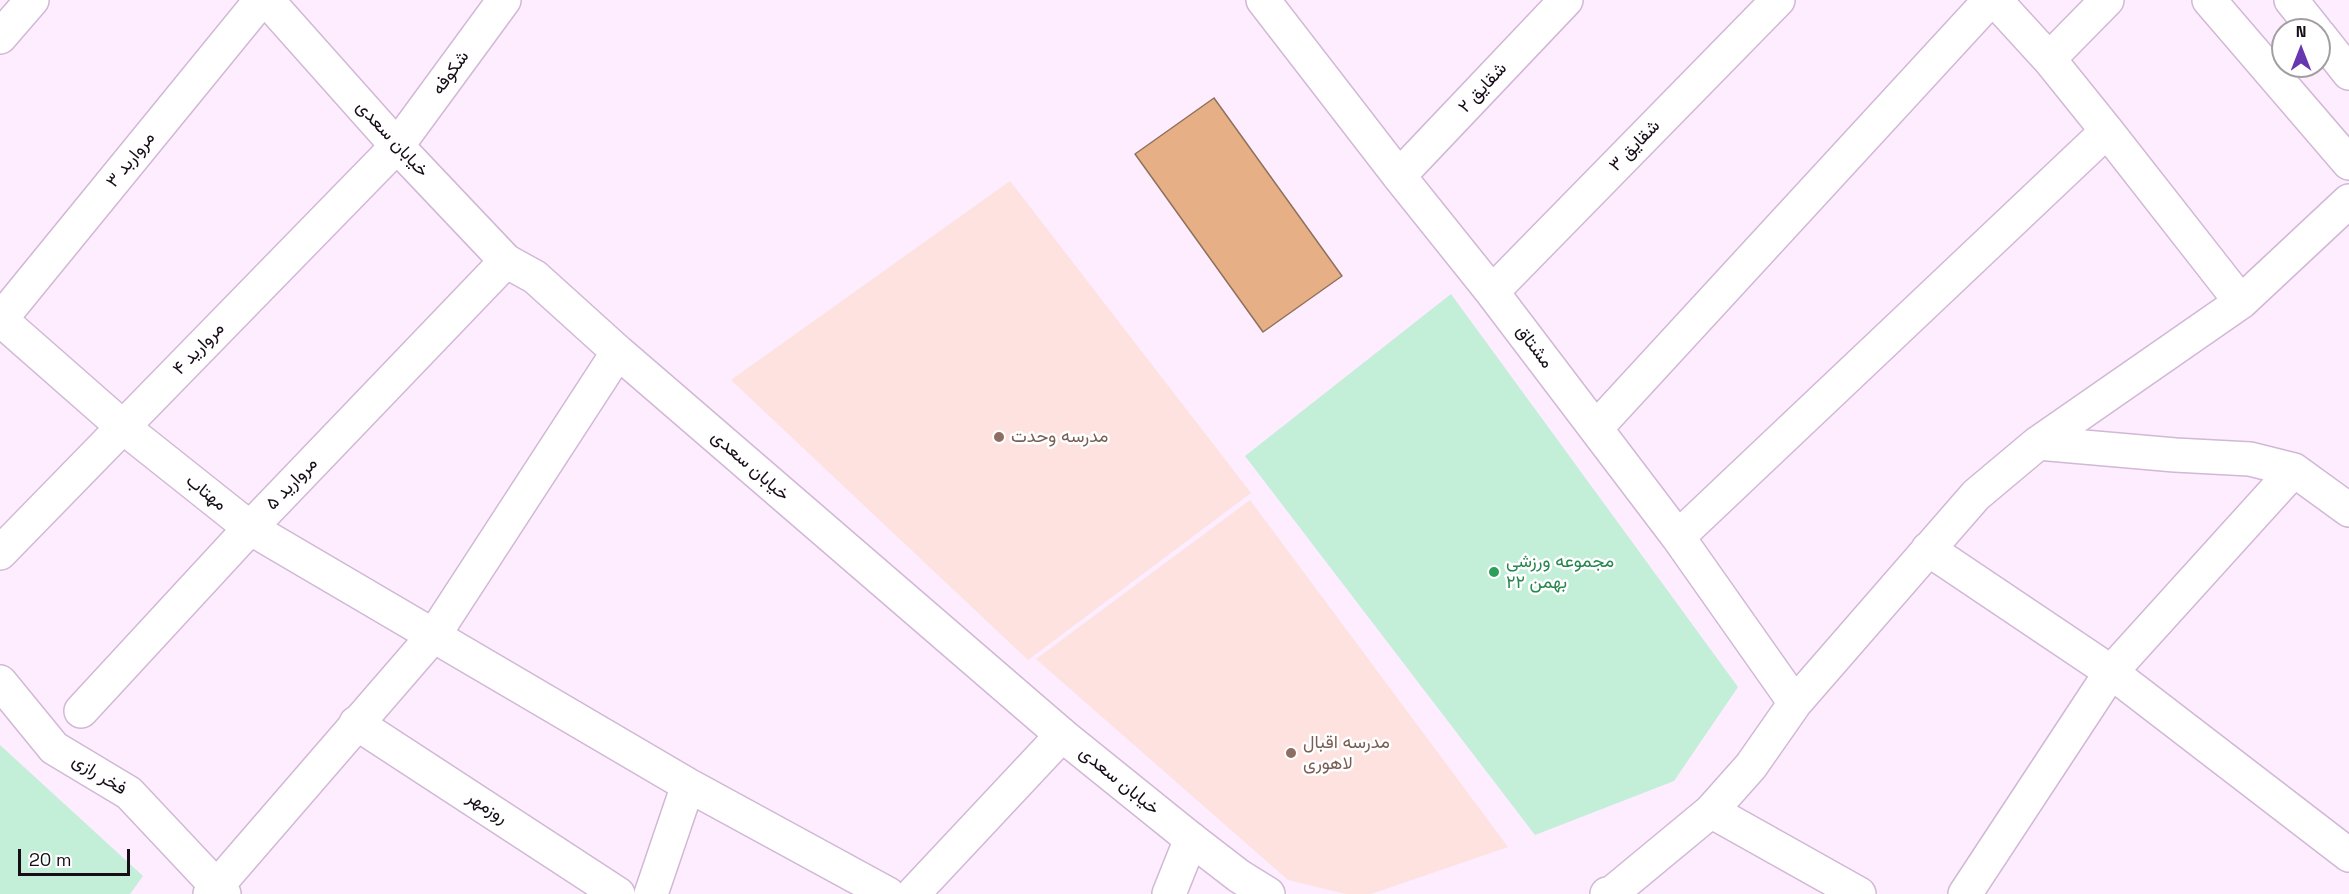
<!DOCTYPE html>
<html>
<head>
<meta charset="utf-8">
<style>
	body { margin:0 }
	#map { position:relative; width:2349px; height:894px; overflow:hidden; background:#fdedff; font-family:"Space Grotesk",sans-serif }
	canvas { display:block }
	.north { position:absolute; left:2271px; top:18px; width:60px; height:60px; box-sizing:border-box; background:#fff; border:2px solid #a29ea2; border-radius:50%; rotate:0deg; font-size:16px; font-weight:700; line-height:24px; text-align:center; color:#160d17 }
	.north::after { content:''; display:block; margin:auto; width:21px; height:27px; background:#6637af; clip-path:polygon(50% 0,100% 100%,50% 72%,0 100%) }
	.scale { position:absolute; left:18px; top:849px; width:112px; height:27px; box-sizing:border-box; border:3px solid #160d17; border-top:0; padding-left:8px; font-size:18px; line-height:21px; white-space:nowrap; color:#160d17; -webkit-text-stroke:4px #fff; paint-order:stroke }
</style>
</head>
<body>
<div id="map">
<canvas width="2349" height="894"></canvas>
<div class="north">N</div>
<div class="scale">20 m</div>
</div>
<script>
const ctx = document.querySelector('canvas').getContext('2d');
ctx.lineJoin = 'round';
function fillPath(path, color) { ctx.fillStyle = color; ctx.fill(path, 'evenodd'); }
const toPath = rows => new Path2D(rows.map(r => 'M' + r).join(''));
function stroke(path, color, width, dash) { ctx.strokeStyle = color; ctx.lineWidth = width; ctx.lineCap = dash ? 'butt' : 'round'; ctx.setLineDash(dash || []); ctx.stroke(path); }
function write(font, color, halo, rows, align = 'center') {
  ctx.font = font + ' "Space Grotesk",Vazirmatn,sans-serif'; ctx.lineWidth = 5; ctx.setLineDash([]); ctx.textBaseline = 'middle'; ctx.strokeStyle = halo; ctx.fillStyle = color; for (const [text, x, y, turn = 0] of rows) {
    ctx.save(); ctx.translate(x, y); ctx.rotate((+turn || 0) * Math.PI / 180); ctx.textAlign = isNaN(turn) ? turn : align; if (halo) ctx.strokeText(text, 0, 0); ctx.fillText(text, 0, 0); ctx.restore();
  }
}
const education = toPath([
	[1010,181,1251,493,1028,660,731,380],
	[1250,500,1508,847,1371,894,1346,894,1288,880,1036,659]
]);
const green = toPath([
	[1451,294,1738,687,1674,781,1535,835,1245,456],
	[0,745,143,876,130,894,0,894]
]);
const building = toPath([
	[1214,98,1342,276,1263,332,1135,154,1214,98]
]);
const minor = toPath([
	[1263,0,1399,176,1492,292,1678,537,1795,703],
	[1995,0,2049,59,2107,131,2241,302],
	[0,37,32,0],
	[2049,59,2107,0],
	[1399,176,1566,0],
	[1492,292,1778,0],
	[0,319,123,427,250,528,688,785,888,894],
	[0,320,261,0],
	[1596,428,1990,0],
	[2038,443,2175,455,2250,459,2294,470,2349,510],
	[1678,537,2107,131],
	[1928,549,2111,672,2349,855],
	[0,553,397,146,504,0],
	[81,711,250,528,506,261],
	[356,723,618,894],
	[1711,811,1859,894],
	[651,894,688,785],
	[913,894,1062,735],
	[1169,894,1191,839],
	[1607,894,1612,893,1711,811,1751,766,1795,703,1976,495,2038,443,2241,302,2349,201],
	[1965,894,2111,672,2294,470]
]);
const tertiary = toPath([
	[267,0,397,146,506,261,535,277,618,352,1062,735,1191,839,1239,876,1268,894],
	[210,894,434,635,618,352]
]);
const secondary = toPath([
	[2209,0,2349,163],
	[2291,0,2315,30],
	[2319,35,2349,73],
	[0,682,54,748,129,793,224,894]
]);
const markers = [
	[999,437,6,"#8d6e63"],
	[1494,572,6,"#2e9e5b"],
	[1291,753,6,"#8d6e63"]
];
const streetNames = [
	["شکوفه",451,73,-54],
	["شقایق ۲",1483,88,-47],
	["خیابان سعدی",392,139,47],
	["شقایق ۳",1635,146,-46],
	["مرواربد ۳",131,160,-51],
	["مشتاق",1534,347,53],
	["مروارید ۴",199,349,-46],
	["خیابان سعدی",750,466,41],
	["مروارید ۵",292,484,-46],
	["مهتاب",206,493,39],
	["فخر رازی",99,775,32],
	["خیابان سعدی",1119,781,39],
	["روزمهر",487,808,33]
];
const educationNames = [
	["مدرسه وحدت",1011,437],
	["مدرسه اقبال",1303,743],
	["لاهوری",1303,764]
];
const leisureNames = [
	["مجموعه ورزشی",1506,562],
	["۲۲ بهمن",1506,583]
];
fillPath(education, '#fde2df');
fillPath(green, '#c3eed8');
fillPath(building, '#e7af85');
stroke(building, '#8e715c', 1.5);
stroke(minor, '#d1b8d5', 36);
stroke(tertiary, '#d1b8d5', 36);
stroke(secondary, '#d1b8d5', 36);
stroke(minor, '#fff', 33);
stroke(tertiary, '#fff', 33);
stroke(secondary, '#fff', 33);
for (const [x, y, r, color] of markers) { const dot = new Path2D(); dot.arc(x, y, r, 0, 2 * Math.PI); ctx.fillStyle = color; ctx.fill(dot); stroke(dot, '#fff', 2); }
write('18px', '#160d17', '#fff', streetNames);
write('18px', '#785e54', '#fff', educationNames, 'left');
write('18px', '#27864d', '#fff', leisureNames, 'left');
</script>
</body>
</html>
